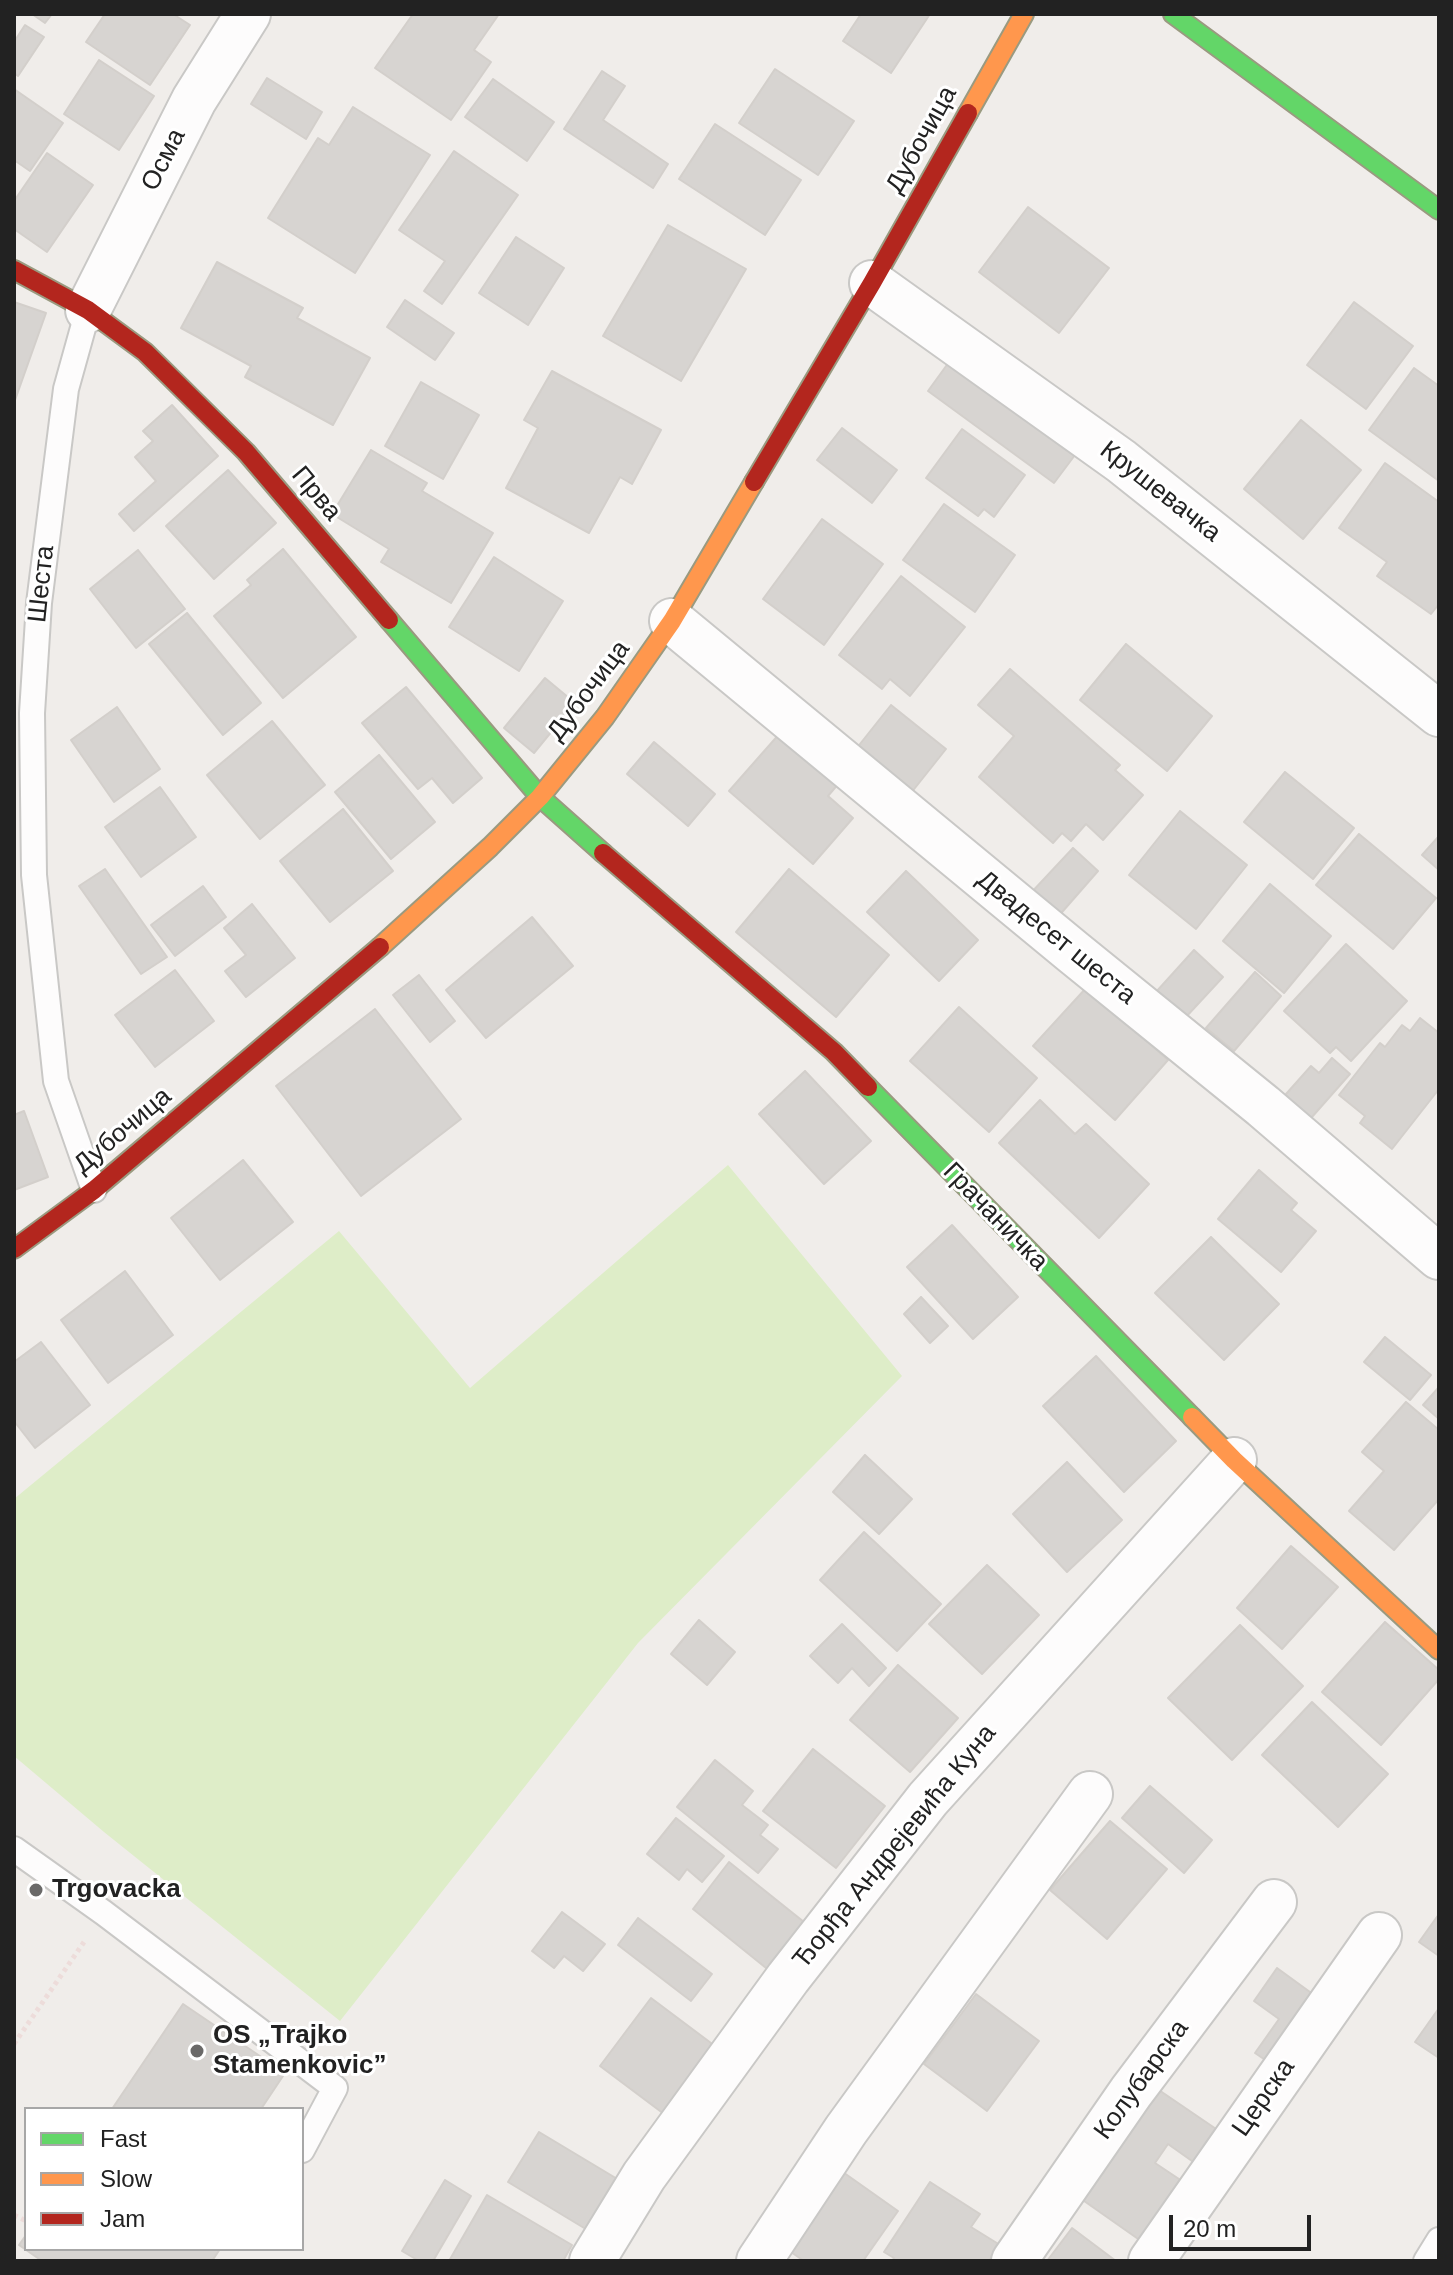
<!DOCTYPE html>
<html>
<head>
<meta charset="utf-8">
<style>
	body { margin:0 }
	#map { position:relative; width:1453px; height:2275px; overflow:hidden; background:#f0edea; font-family:Helvetica,sans-serif }
	canvas { display:block }
	.frame { position:absolute; inset:0; border:16px solid #222; pointer-events:none }
	.legend { position:absolute; left:24px; top:2107px; width:280px; height:144px; box-sizing:border-box; background:#fff; border:2px solid #a7a7a7; margin:0; padding:10px 14px; list-style:none; font-size:24px; color:#222 }
	.legend li { display:flex; align-items:center; gap:16px; height:40px }
	.legend b { width:40px; border:2px solid #a7a7a7 }
	.scale { position:absolute; left:1169px; top:2215px; width:142px; height:36px; box-sizing:border-box; border:4px solid #222; border-top:0; padding-left:10px; font-size:24px; line-height:28px; white-space:nowrap; color:#222; -webkit-text-stroke:6px #fff; paint-order:stroke }
</style>
</head>
<body>
<div id="map">
<canvas width="1453" height="2275"></canvas>
<div class="frame"></div>
<ul class="legend">
<li><b style="height:10px;background:#63d668"></b>Fast</li>
<li><b style="height:10px;background:#ff974d"></b>Slow</li>
<li><b style="height:10px;background:#b3261e"></b>Jam</li>
</ul>
<div class="scale">20 m</div>
</div>
<script>
const ctx = document.querySelector('canvas').getContext('2d');
ctx.lineJoin = 'round';
function fillPath(path, color) { ctx.fillStyle = color; ctx.fill(path, 'evenodd'); }
const toPath = rows => new Path2D(rows.map(r => 'M' + r).join(''));
function stroke(path, color, width, dash) { ctx.strokeStyle = color; ctx.lineWidth = width; ctx.lineCap = dash ? 'butt' : 'round'; ctx.setLineDash(dash || []); ctx.stroke(path); }
function write(font, color, halo, rows, align = 'center') {
  ctx.font = font + ' Helvetica,sans-serif'; ctx.lineWidth = 6; ctx.setLineDash([]); ctx.textBaseline = 'middle'; ctx.strokeStyle = halo; ctx.fillStyle = color; for (const [text, x, y, turn = 0] of rows) {
    ctx.save(); ctx.translate(x, y); ctx.rotate((+turn || 0) * Math.PI / 180); ctx.textAlign = isNaN(turn) ? turn : align; if (halo) ctx.strokeText(text, 0, 0); ctx.fillText(text, 0, 0); ctx.restore();
  }
}
const grass = toPath([
	[728,1165,902,1376,638,1643,340,2021,104,1832,14,1756,14,1499,339,1231,470,1388]
]);
const building = toPath([
	[32,14,52,14,45,23,32,14],
	[105,14,173,14,190,25,150,85,86,42,105,14],
	[413,14,499,14,474,50,491,62,451,120,375,68,413,14],
	[861,14,930,14,891,73,843,41,861,14],
	[25,25,44,37,18,76,14,73,14,42,25,25],
	[99,60,154,96,119,150,64,114,99,60],
	[775,69,854,121,818,175,739,123,775,69],
	[602,71,625,86,603,120,668,164,653,188,564,129,602,71],
	[267,78,322,112,306,139,251,104,267,78],
	[493,79,554,122,527,161,465,117,493,79],
	[14,89,63,123,30,171,14,160,14,89],
	[353,107,430,155,355,273,268,218,318,138,329,145,353,107],
	[715,124,801,180,765,235,679,179,715,124],
	[454,151,518,195,442,304,424,291,445,261,399,230,454,151],
	[47,153,93,185,47,252,14,229,14,201,47,153],
	[1028,207,1109,268,1059,333,979,272,1028,207],
	[668,225,746,269,681,381,603,336,668,225],
	[516,237,564,268,528,325,479,293,516,237],
	[217,262,303,308,297,318,370,358,333,425,245,377,251,366,181,328,217,262],
	[405,300,454,333,435,360,387,327,405,300],
	[14,302,46,313,14,403,14,302],
	[1354,302,1413,346,1366,409,1307,365,1354,302],
	[949,362,1075,455,1054,483,928,391,949,362],
	[1414,368,1439,386,1439,481,1369,430,1414,368],
	[552,371,661,430,632,484,620,477,589,533,506,488,538,428,524,420,552,371],
	[421,382,479,415,443,479,385,446,421,382],
	[172,405,218,456,134,531,119,514,156,481,135,457,153,441,143,431,172,405],
	[1301,420,1361,470,1303,539,1244,489,1301,420],
	[842,428,897,470,872,503,817,460,842,428],
	[962,429,1025,475,994,517,984,509,978,516,926,478,962,429],
	[371,450,427,483,422,491,493,533,451,603,381,562,389,549,332,514,371,450],
	[1385,463,1439,502,1439,604,1431,614,1377,576,1387,562,1339,528,1385,463],
	[228,470,276,523,214,579,166,526,228,470],
	[944,504,1015,555,975,612,903,560,944,504],
	[822,519,883,564,824,645,763,599,822,519],
	[283,549,356,637,283,698,214,616,251,585,247,580,283,549],
	[138,550,185,609,136,648,90,589,138,550],
	[494,557,563,601,519,671,449,627,494,557],
	[901,576,965,627,910,696,890,679,882,689,839,655,901,576],
	[187,613,261,703,223,735,149,644,187,613],
	[1126,644,1212,716,1167,771,1080,700,1126,644],
	[1010,669,1120,765,1115,770,1143,795,1103,840,1086,824,1071,841,1062,833,1053,843,979,777,1014,736,978,705,1010,669],
	[545,678,575,703,534,753,504,728,545,678],
	[406,687,482,778,453,803,432,778,418,789,362,723,406,687],
	[891,705,946,749,911,793,856,749,891,705],
	[117,707,160,769,114,802,71,740,117,707],
	[272,721,325,785,260,839,207,775,272,721],
	[781,732,839,783,828,796,853,818,813,864,729,791,781,732],
	[654,742,715,794,688,826,627,774,654,742],
	[379,755,435,822,391,859,335,792,379,755],
	[1285,772,1354,828,1313,879,1244,822,1285,772],
	[160,787,196,837,141,877,105,827,160,787],
	[343,809,393,871,330,922,280,861,343,809],
	[1180,811,1247,865,1196,929,1129,875,1180,811],
	[1359,834,1436,898,1393,949,1316,885,1359,834],
	[1439,836,1439,870,1422,855,1439,836],
	[1073,848,1098,871,1056,919,1029,895,1073,848],
	[105,869,167,957,141,974,79,886,105,869],
	[789,869,889,955,836,1017,736,932,789,869],
	[906,871,978,940,939,981,867,912,906,871],
	[1270,884,1331,936,1284,993,1223,941,1270,884],
	[203,886,226,917,175,956,151,925,203,886],
	[252,904,295,958,246,997,225,971,246,955,224,928,252,904],
	[532,917,573,966,486,1038,446,990,532,917],
	[1346,944,1407,1001,1351,1061,1336,1047,1330,1053,1284,1011,1346,944],
	[1194,950,1223,977,1185,1018,1156,992,1194,950],
	[175,970,214,1021,155,1067,115,1015,175,970],
	[1255,972,1281,996,1234,1051,1206,1028,1255,972],
	[419,975,455,1021,430,1042,393,995,419,975],
	[1087,987,1168,1060,1115,1120,1033,1046,1087,987],
	[959,1007,1037,1078,989,1132,910,1061,959,1007],
	[375,1009,461,1119,361,1196,276,1086,375,1009],
	[1420,1018,1439,1033,1439,1089,1392,1149,1360,1123,1365,1116,1339,1095,1380,1043,1385,1047,1402,1025,1410,1031,1420,1018],
	[1332,1058,1350,1074,1304,1126,1278,1103,1311,1066,1319,1073,1332,1058],
	[805,1071,871,1141,824,1184,759,1114,805,1071],
	[1040,1100,1075,1134,1086,1124,1149,1184,1099,1238,999,1143,1040,1100],
	[24,1111,48,1177,14,1190,14,1115,24,1111],
	[243,1160,293,1222,220,1280,171,1218,243,1160],
	[1259,1170,1297,1203,1291,1210,1316,1231,1281,1272,1218,1219,1259,1170],
	[952,1225,1018,1297,973,1339,907,1267,952,1225],
	[1211,1237,1279,1304,1224,1360,1155,1293,1211,1237],
	[125,1271,173,1335,108,1383,61,1320,125,1271],
	[921,1297,948,1326,930,1343,904,1314,921,1297],
	[1385,1337,1431,1375,1410,1400,1364,1362,1385,1337],
	[41,1342,90,1405,35,1448,14,1421,14,1362,41,1342],
	[1096,1356,1176,1441,1124,1492,1043,1406,1096,1356],
	[1439,1387,1439,1419,1423,1405,1439,1387],
	[1406,1402,1439,1430,1439,1499,1394,1550,1349,1511,1384,1471,1362,1452,1406,1402],
	[865,1455,912,1499,879,1534,833,1492,865,1455],
	[1067,1462,1122,1520,1067,1572,1013,1514,1067,1462],
	[864,1532,941,1604,897,1651,820,1580,864,1532],
	[1291,1546,1338,1587,1282,1649,1237,1608,1291,1546],
	[987,1565,1039,1615,982,1674,929,1624,987,1565],
	[699,1620,735,1652,707,1685,671,1654,699,1620],
	[1385,1622,1439,1670,1439,1679,1381,1745,1322,1692,1385,1622],
	[842,1624,886,1668,869,1686,852,1668,838,1683,810,1656,842,1624],
	[1240,1625,1303,1686,1232,1760,1168,1698,1240,1625],
	[898,1665,958,1718,910,1772,850,1720,898,1665],
	[1312,1702,1388,1774,1338,1827,1262,1755,1312,1702],
	[813,1749,885,1806,836,1868,763,1811,813,1749],
	[715,1760,753,1791,742,1805,768,1825,760,1835,778,1849,758,1873,677,1807,715,1760],
	[1150,1786,1212,1840,1184,1873,1122,1818,1150,1786],
	[676,1818,724,1856,702,1882,687,1869,679,1880,647,1854,676,1818],
	[1110,1821,1167,1869,1107,1939,1050,1890,1110,1821],
	[729,1862,809,1926,771,1972,693,1909,729,1862],
	[562,1912,605,1944,583,1971,564,1956,554,1968,532,1951,562,1912],
	[1439,1914,1439,1956,1419,1942,1439,1914],
	[638,1918,712,1974,691,2001,618,1945,638,1918],
	[1277,1968,1321,2000,1274,2066,1255,2053,1279,2019,1254,2001,1277,1968],
	[976,1994,1039,2041,987,2111,924,2064,976,1994],
	[651,1998,715,2046,664,2114,600,2066,651,1998],
	[183,2004,285,2073,261,2109,112,2109,183,2004],
	[1439,2008,1439,2058,1415,2042,1439,2008],
	[1153,2086,1222,2133,1199,2166,1168,2144,1155,2163,1182,2181,1141,2241,1077,2196,1153,2086],
	[539,2132,624,2183,594,2234,508,2182,539,2132],
	[840,2170,898,2211,863,2261,804,2261,785,2248,840,2170],
	[445,2180,471,2196,433,2261,419,2261,402,2251,445,2180],
	[930,2182,980,2214,971,2227,1000,2245,989,2261,892,2261,894,2258,884,2252,930,2182],
	[487,2195,572,2245,563,2261,449,2261,487,2195],
	[1072,2228,1116,2261,1047,2261,1072,2228],
	[26,2235,26,2249,220,2249,212,2261,42,2261,19,2245,26,2235]
]);
const path = toPath([
	[14,2044,84,1942],
	[14,2215,26,2221]
]);
const lane = toPath([
	[88,310,66,389,39,603,32,713,34,875,56,1081,94,1190],
	[14,1849,104,1913,335,2088,302,2150],
	[1426,2261,1439,2240]
]);
const street = toPath([
	[872,283,1121,461,1439,714],
	[88,310,194,100,248,14],
	[672,621,1073,952,1263,1106,1439,1257],
	[592,2261,644,2176,788,1978,928,1799,1234,1460],
	[759,2261,846,2130,1090,1794],
	[1014,2261,1131,2092,1274,1902],
	[1151,2261,1379,1935]
]);
const fast = toPath([
	[1173,14,1439,210],
	[389,620,540,797,603,853],
	[868,1087,1192,1417]
]);
const slow = toPath([
	[968,113,1024,14],
	[380,947,490,847,540,797,605,717,672,621,754,482],
	[1192,1417,1234,1460,1439,1650]
]);
const jam = toPath([
	[14,270,88,310,145,352,246,452,389,620],
	[754,482,872,283,968,113],
	[603,853,834,1052,868,1087],
	[14,1249,94,1190,380,947]
]);
const markers = [
	[36,1890,8,"#6a6968"],
	[197,2051,8,"#6a6968"]
];
const streetNames = [
	["Дубочица",922,140,-61],
	["Осма",164,160,-63],
	["Крушевачка",1160,492,38],
	["Прва",316,494,50],
	["Шеста",42,584,-84],
	["Дубочица",589,691,-53],
	["Двадесет шеста",1056,938,39],
	["Дубочица",123,1131,-40],
	["Грачаничка",995,1217,46],
	["Ђорђа Андрејевића Куна",895,1847,-51],
	["Колубарска",1142,2080,-54],
	["Церска",1264,2098,-55]
];
const poiNames = [
	["Trgovacka",52,1890],
	["OS „Trajko",213,2036],
	["Stamenkovic”",213,2066]
];
fillPath(grass, '#deedc8');
fillPath(building, '#d7d4d1');
stroke(building, '#d3cfcb', 2);
stroke(lane, '#c9c8c6', 28);
stroke(street, '#c9c8c6', 48);
stroke(fast, '#9a9a80', 22);
stroke(slow, '#9a9a80', 22);
stroke(jam, '#9a9a80', 22);
stroke(path, '#eddcda', 5, [4, 4]);
stroke(lane, '#fdfcfc', 24);
stroke(street, '#fdfcfc', 44);
stroke(fast, '#63d668', 18);
stroke(slow, '#ff974d', 18);
stroke(jam, '#b3261e', 18);
for (const [x, y, r, color] of markers) { const dot = new Path2D(); dot.arc(x, y, r, 0, 2 * Math.PI); ctx.fillStyle = color; ctx.fill(dot); stroke(dot, '#fff', 3); }
write('26px', '#222', '#fff', streetNames);
write('bold 26px', '#222', '#fff', poiNames, 'left');
</script>
</body>
</html>
